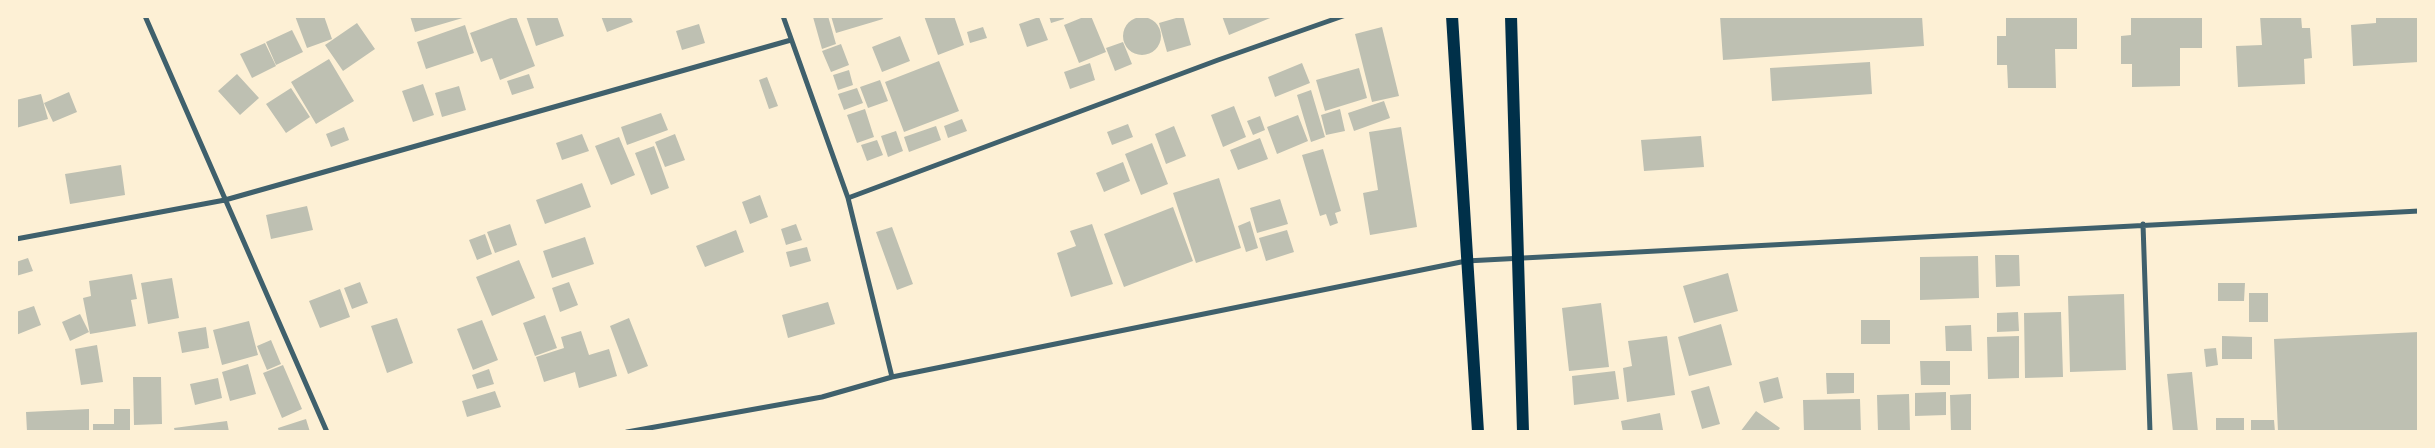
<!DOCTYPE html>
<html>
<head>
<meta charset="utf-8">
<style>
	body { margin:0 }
	#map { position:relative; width:2435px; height:448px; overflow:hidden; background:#fdf0d5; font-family:Merriweather,serif }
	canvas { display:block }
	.frame { position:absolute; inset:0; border:18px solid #fdf0d5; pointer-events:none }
</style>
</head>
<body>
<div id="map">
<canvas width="2435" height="448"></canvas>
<div class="frame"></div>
</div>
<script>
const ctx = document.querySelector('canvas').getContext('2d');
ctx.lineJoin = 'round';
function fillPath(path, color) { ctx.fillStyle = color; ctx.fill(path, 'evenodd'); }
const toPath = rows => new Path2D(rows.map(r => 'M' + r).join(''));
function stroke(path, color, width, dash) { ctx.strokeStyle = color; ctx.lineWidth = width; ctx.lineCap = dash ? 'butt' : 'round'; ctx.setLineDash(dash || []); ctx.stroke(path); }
const building = toPath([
	[295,16,324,16,332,39,307,48],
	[410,16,465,16,466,17,415,32],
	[516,16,535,66,500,80,492,58,481,62,470,33],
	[526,16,557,16,564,36,536,46],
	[601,16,630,16,633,22,607,32],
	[828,16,836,44,822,49,813,17],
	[831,16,882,16,883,19,836,33],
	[924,16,954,16,964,45,938,55],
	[1049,16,1063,16,1064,19,1051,23],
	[1086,16,1091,16,1106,52,1079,63,1064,25],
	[1183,16,1191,45,1167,52,1159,23],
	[1222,16,1275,16,1229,35],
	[1720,16,1922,16,1924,46,1723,60],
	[2006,16,2077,16,2077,49,2055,49,2056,88,2008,88,2007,65,1997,65,1997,36,2006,36],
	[2131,16,2202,16,2202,48,2180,48,2180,86,2132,87,2132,64,2121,64,2121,36,2131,35],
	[2260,16,2301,16,2302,28,2310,28,2312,58,2304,59,2305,84,2238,87,2236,46,2262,45],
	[2376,16,2419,16,2419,62,2353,66,2351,25,2376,23],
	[1039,17,1048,40,1027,47,1019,24],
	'1123 36a19 19 0 1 1 38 0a19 19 0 1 1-38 0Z',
	[357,23,375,49,343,71,325,45],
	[699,24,705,43,682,50,676,31],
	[465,25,474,53,426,69,417,42],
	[983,27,987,38,970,43,967,32],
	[1382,27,1399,96,1372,102,1355,34],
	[292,30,303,52,276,65,266,42],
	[900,36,910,61,882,72,872,47],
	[1123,42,1132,64,1115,71,1106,48],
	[265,43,276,66,252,78,240,54],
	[841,44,849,65,831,72,822,51],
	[329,59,354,101,316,124,291,82],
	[939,61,959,111,904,132,885,82],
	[1870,62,1872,94,1772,101,1770,68],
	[1090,63,1095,80,1070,89,1064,72],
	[1302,63,1310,83,1275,97,1268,77],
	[1359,68,1367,98,1325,111,1316,80],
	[849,70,853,85,838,90,833,75],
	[237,74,259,98,240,115,218,91],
	[529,74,534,88,512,95,507,81],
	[767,77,778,106,769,109,759,80],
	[880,80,888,101,868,108,860,87],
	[423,84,434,115,413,122,402,91],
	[459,86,466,110,442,117,435,93],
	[291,88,310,117,286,133,266,104],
	[857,88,863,103,844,110,838,94],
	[1311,90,1325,137,1311,142,1297,95],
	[69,92,77,112,53,122,44,103],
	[41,94,48,119,16,128,16,100],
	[1384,101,1390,118,1354,131,1348,113],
	[1234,106,1246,137,1223,147,1211,115],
	[865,109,874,137,857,143,847,115],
	[1340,109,1345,131,1326,135,1321,115],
	[661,113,668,130,627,145,621,127],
	[1298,115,1308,141,1277,154,1267,127],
	[1260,116,1265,130,1253,135,1247,121],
	[962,119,967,131,948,138,944,126],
	[1128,124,1133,137,1112,145,1107,132],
	[936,126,941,140,909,152,904,137],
	[1174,126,1186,156,1166,164,1155,134],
	[344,127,349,140,331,147,326,134],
	[1401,127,1417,227,1370,235,1363,193,1378,190,1369,132],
	[896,131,903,151,888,157,881,136],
	[582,134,589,151,562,160,556,143],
	[675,134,685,160,665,167,655,142],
	[1701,136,1704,167,1644,171,1641,140],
	[619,137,635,175,611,185,595,146],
	[1260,138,1268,159,1238,170,1230,150],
	[877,140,883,155,867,161,861,145],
	[1152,143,1168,184,1141,195,1125,154],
	[654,146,669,188,651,195,635,153],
	[1323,149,1341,211,1335,213,1338,223,1330,226,1326,214,1320,216,1302,155],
	[1123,162,1130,181,1104,192,1096,173],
	[121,165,125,195,70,204,65,174],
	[1219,178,1241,248,1196,263,1173,193],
	[582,183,591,207,545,224,536,200],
	[760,195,768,217,750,224,742,202],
	[1280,199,1288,224,1257,233,1250,208],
	[307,206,313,230,271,239,266,215],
	[1173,207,1193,261,1124,287,1104,234],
	[1250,221,1258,248,1246,252,1238,226],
	[510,224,517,245,495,253,487,232],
	[796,224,802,240,786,245,781,229],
	[1092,224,1113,284,1071,297,1057,253,1076,246,1070,231],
	[892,227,913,284,897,290,876,232],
	[736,230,744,252,705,267,696,246],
	[1287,230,1294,252,1266,261,1259,238],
	[485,234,492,254,477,260,469,240],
	[585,237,594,264,552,278,543,251],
	[807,247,811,261,790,267,786,252],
	[1995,255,2019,255,2020,286,1996,287],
	[1978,256,1979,298,1920,300,1920,257],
	[28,258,33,271,16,276,16,262],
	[519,260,535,298,492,316,476,277],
	[1728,273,1738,311,1694,323,1683,286],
	[132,274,137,299,131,300,136,326,90,334,83,298,91,296,89,281],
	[172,278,179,318,148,324,141,283],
	[360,282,368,303,352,309,344,288],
	[569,282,578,305,560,312,552,288],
	[2218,283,2245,283,2244,301,2218,301],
	[340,289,350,317,320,328,309,301],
	[2249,293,2268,293,2268,322,2249,322],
	[2124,294,2126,370,2070,372,2068,296],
	[828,302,835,324,788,338,782,315],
	[1601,303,1609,367,1569,371,1562,308],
	[34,306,41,325,16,335,16,312],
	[2018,312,2019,331,1997,332,1997,313],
	[2061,312,2063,377,2025,378,2024,313],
	[80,314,89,332,70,341,62,322],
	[545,315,557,348,535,356,523,323],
	[397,318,413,363,387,373,371,326],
	[629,318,648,366,628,374,610,326],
	[482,320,498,360,473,370,457,329],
	[1861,320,1890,320,1890,344,1861,344],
	[249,321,258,355,222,365,213,330],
	[1721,324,1732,365,1689,376,1678,337],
	[1971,325,1972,351,1946,351,1945,326],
	[206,327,209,348,182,353,178,332],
	[581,331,589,355,609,349,617,376,579,388,575,372,544,382,536,357,564,348,561,337],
	[2419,332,2419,432,2278,432,2274,339],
	[1667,336,1675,395,1627,402,1623,368,1632,366,1628,341],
	[2019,336,2019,378,1988,379,1987,337],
	[2222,336,2252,337,2252,359,2222,359],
	[271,340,281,364,267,370,257,346],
	[97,345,103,382,81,385,75,349],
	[2216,348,2218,365,2206,367,2204,349],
	[1920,361,1950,361,1950,385,1921,385],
	[248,364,256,394,230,401,222,372],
	[283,365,302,409,282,418,263,373],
	[489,369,494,384,477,389,472,375],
	[1615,371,1619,399,1574,405,1572,376],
	[2192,372,2198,432,2173,432,2167,374],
	[1826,373,1854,373,1854,393,1827,394],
	[133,377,161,377,162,424,134,425],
	[1778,377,1783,398,1764,403,1759,382],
	[218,378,222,398,195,405,190,384],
	[1709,386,1720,424,1702,429,1691,391],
	[495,391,501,407,467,417,462,401],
	[1946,392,1946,415,1915,416,1915,393],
	[1909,394,1910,432,1878,432,1877,395],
	[1971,394,1971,432,1951,432,1950,395],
	[1860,399,1861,432,1804,432,1803,400],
	[89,409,89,432,27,432,26,412],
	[114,409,130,409,130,432,93,432,93,424,114,424],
	[1756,411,1780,428,1777,432,1740,432],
	[1660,413,1663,430,1623,432,1621,421],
	[2216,418,2244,418,2244,432,2216,432],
	[306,419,310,432,279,432,278,428],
	[2251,420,2274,420,2275,432,2251,432],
	[227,421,229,432,175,432,174,428]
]);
const minor = toPath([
	[145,16,327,432],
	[783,16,848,198,892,377],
	[848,198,1218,60,1343,16],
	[2143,224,2150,432],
	[16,239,225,200,791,40],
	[627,432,822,397,892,377,1466,261,2419,211]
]);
const primary = toPath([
	[1452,16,1478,432],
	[1511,16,1523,432]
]);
fillPath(building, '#bec0b2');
stroke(minor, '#3f606c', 5);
stroke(primary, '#003049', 12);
</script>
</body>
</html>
